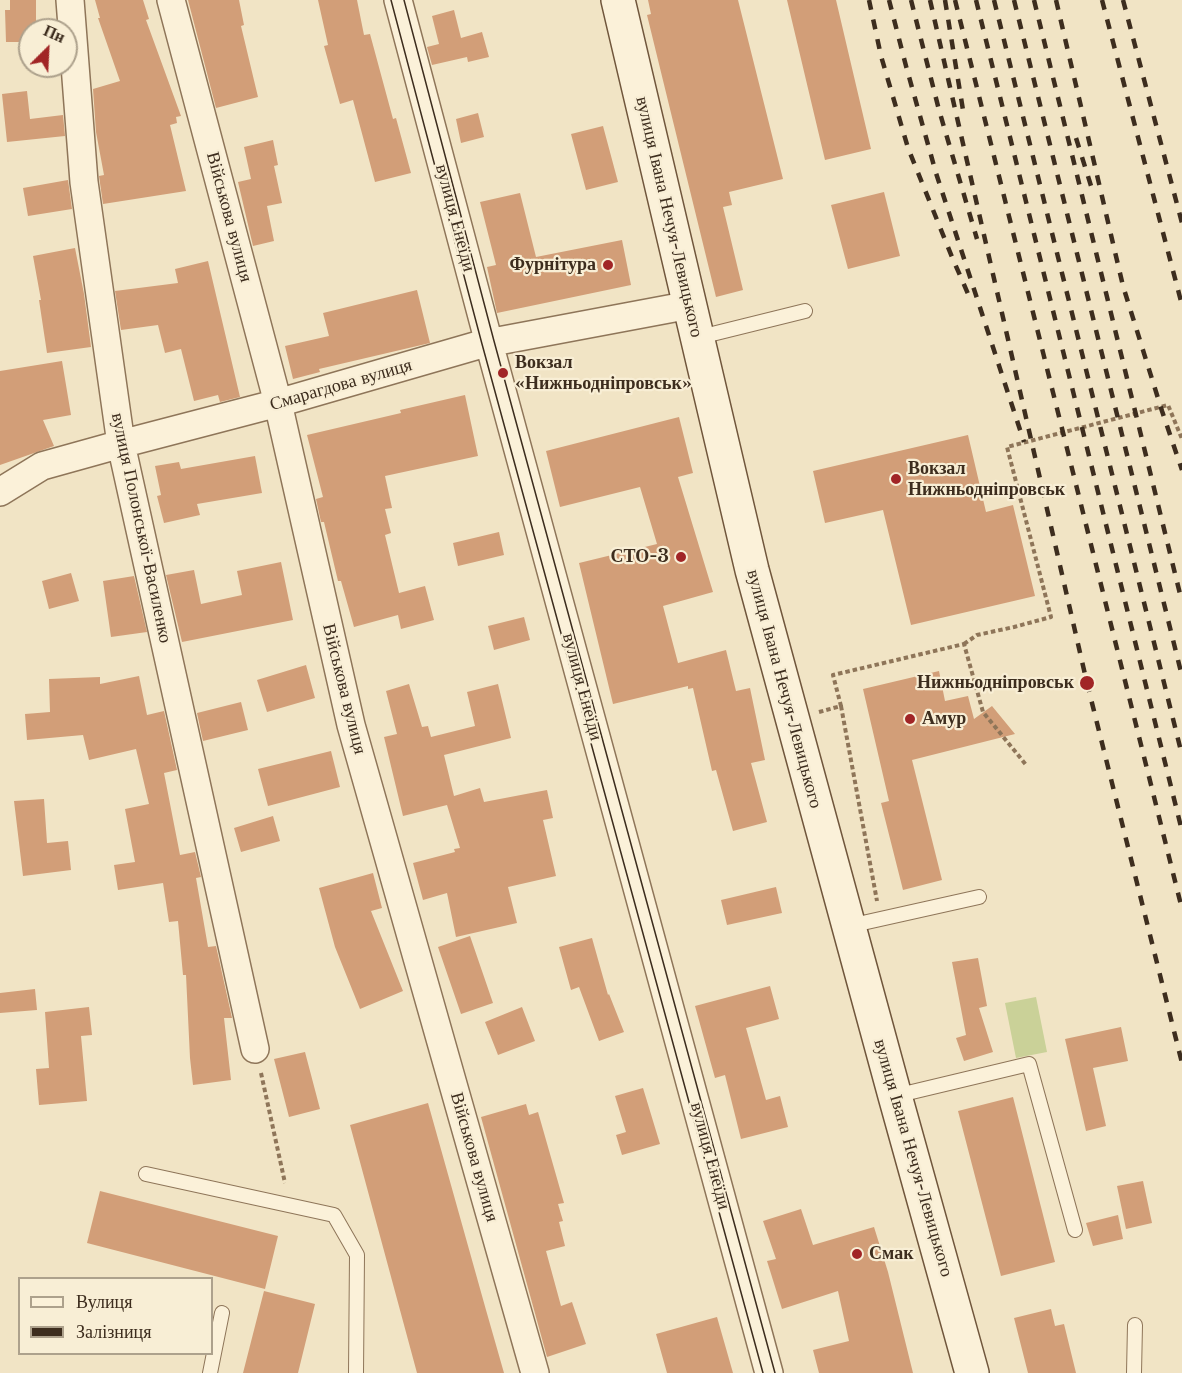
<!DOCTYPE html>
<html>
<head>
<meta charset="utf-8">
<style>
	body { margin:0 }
	#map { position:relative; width:1182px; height:1373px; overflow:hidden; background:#f1e4c5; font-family:"Libre Baskerville",serif }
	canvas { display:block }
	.legend { position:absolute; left:18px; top:1277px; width:195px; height:78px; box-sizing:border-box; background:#f8eed5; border:2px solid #ada18c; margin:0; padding:8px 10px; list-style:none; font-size:18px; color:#3d2d1e }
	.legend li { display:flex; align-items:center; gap:12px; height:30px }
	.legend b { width:30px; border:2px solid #ada18c }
	.north { position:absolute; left:18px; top:18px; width:60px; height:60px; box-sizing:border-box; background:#f8eed5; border:2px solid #ada18c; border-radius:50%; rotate:24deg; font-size:16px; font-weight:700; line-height:24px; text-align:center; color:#3d2d1e }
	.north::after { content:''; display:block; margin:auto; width:21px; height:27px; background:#a12526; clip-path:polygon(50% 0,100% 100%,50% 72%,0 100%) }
</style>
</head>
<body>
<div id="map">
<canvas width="1182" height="1373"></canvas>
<ul class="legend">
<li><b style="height:8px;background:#fbf1d9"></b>Вулиця</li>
<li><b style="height:8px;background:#3d2d1e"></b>Залізниця</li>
</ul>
<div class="north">Пн</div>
</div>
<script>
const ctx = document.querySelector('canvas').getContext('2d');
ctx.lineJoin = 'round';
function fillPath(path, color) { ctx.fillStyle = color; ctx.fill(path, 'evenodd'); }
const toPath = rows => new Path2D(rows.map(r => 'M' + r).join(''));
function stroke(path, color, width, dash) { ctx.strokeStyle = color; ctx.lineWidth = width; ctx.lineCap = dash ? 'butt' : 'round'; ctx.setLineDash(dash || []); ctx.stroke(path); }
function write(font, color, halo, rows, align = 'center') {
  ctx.font = font + ' "Libre Baskerville",serif'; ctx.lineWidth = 4.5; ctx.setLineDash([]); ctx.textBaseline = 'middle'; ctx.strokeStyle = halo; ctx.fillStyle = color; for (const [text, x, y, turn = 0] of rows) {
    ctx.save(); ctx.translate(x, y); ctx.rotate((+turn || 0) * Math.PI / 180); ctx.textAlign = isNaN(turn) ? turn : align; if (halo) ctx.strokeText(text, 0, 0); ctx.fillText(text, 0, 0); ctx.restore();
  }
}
const green = toPath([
	[1036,997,1047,1052,1016,1058,1005,1003]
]);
const building = toPath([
	[10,0,36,0,36,30,30,30,30,42,6,42,5,10,10,10],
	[95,0,143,0,149,19,146,20,181,116,176,117,177,123,170,125,186,191,103,204,99,176,104,175,96,132,93,89,120,81,98,18,100,18],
	[188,0,239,0,244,25,241,26,258,97,216,108],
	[318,0,357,0,364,35,370,34,393,119,396,118,411,173,375,182,353,100,340,104,324,46,328,45],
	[648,0,738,0,783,179,729,192,732,205,723,207,743,290,716,297,647,15,651,14],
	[787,0,836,0,871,149,825,160],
	[454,10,461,38,482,32,489,57,468,62,467,57,432,65,427,47,439,44,432,16],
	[27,91,30,119,63,115,65,136,7,142,2,94],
	[478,113,484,137,461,143,456,119],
	[603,126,618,182,586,190,571,134],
	[273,140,278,165,274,166,282,203,267,206,274,241,253,246,238,182,251,179,244,147],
	[68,180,72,209,28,216,23,188],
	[884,192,900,256,848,269,831,205],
	[520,193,536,257,622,240,631,285,497,313,487,267,496,265,480,202],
	[75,248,84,294,91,347,47,353,39,300,41,300,33,256],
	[208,261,240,397,220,402,218,395,194,401,181,349,165,353,158,325,121,330,115,291,178,283,175,269],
	[417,290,430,343,319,369,320,372,293,379,285,346,329,336,323,313],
	[62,361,71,415,43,420,54,446,0,465,0,371],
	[465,395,478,456,385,476,392,508,385,509,391,533,385,535,399,593,425,586,434,620,401,629,398,615,354,627,341,581,338,581,324,522,321,522,316,499,323,497,307,435,401,413,400,410],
	[679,417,693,473,678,477,713,592,663,606,678,663,726,650,736,691,750,688,765,760,751,763,767,822,733,831,716,770,712,771,693,688,688,689,688,686,613,704,579,563,657,544,640,487,560,507,546,451],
	[968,435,986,512,1013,505,1035,596,911,625,883,510,825,523,813,471],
	[255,456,262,493,197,504,200,515,164,523,157,496,161,495,155,466,179,462,181,469],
	[499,532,504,555,458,566,453,543],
	[281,562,293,620,182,642,166,575,194,570,201,604,242,595,237,571],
	[71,573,79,601,49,609,42,581],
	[134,576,147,632,111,637,103,581],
	[524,617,530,640,494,650,488,626],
	[306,665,315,698,267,712,257,680],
	[939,671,945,701,968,696,974,719,992,706,1015,734,912,760,942,880,903,890,881,803,889,801,863,689],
	[139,676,147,715,164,711,177,770,164,773,180,855,195,852,201,877,196,878,208,947,216,946,232,1018,224,1018,231,1080,193,1085,190,1058,186,975,183,975,178,921,169,922,163,883,118,890,114,865,135,862,125,809,149,804,136,749,89,760,83,735,27,740,25,714,50,712,49,679,100,677,100,684],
	[409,684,422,727,428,726,431,737,475,726,467,692,498,684,511,738,444,755,454,796,480,788,484,802,547,790,553,818,543,820,556,876,508,887,517,923,456,937,447,893,423,900,413,863,455,852,454,849,460,848,447,805,403,816,384,737,397,734,386,691],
	[241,702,248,730,203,741,197,713],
	[331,751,340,787,268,806,258,769],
	[44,799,47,843,68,841,71,870,23,876,14,801],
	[273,816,280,841,241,852,234,828],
	[373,873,382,908,371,911,403,991,360,1009,335,947,319,888],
	[776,887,782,913,727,925,721,900],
	[470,936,493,1003,461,1014,438,947],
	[592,938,608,995,609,994,624,1032,599,1041,579,987,571,990,559,947],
	[978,958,987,1006,979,1008,993,1052,964,1061,956,1038,966,1035,952,962],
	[770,986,779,1019,746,1028,766,1100,780,1096,788,1127,741,1139,725,1075,715,1078,695,1006],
	[35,989,37,1010,0,1013,0,993],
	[89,1007,92,1035,81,1036,87,1101,39,1105,36,1069,49,1068,45,1012],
	[522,1007,535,1041,498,1055,485,1022],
	[1121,1027,1128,1061,1093,1068,1106,1126,1086,1131,1065,1039],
	[305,1052,320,1109,289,1117,274,1059],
	[643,1088,660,1144,622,1155,616,1135,626,1132,615,1096],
	[1013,1097,1055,1262,1001,1276,958,1111],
	[428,1103,486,1310,504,1373,417,1373,350,1125],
	[526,1104,529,1115,538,1112,564,1203,558,1204,563,1221,559,1222,565,1246,546,1251,561,1306,572,1302,586,1344,547,1357,481,1117],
	[1143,1181,1152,1223,1126,1229,1117,1186],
	[100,1191,278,1236,265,1289,87,1243],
	[801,1209,813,1245,874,1227,888,1272,913,1373,819,1373,813,1350,849,1341,838,1291,782,1309,767,1261,776,1259,763,1221],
	[1118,1215,1123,1239,1093,1246,1086,1223],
	[264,1291,315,1304,298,1373,243,1373],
	[1051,1309,1055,1326,1064,1324,1076,1373,1028,1373,1014,1318],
	[717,1317,733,1373,667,1373,656,1334]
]);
const path = toPath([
	[964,644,977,635,1014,627,1051,617,1007,447,1168,405,1182,439],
	[841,706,877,901],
	[819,712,841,706,833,675,964,644,983,712,1027,766],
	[261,1073,285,1183]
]);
const lane = toPath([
	[696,338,805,311],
	[849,926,979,897],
	[895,1096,1029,1064,1075,1230],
	[146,1174,334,1215,357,1255,356,1373],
	[210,1373,222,1313],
	[1134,1373,1135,1325]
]);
const street = toPath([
	[70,0,84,182,121,444,255,1049],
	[171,0,278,403,351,725,535,1373],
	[398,0,489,343,769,1373],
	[0,492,42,466,121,444,278,403,482,344,690,305]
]);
const secondary = toPath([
	[618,0,752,570,895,1096,972,1373]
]);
const tram = toPath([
	[391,0,482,344,763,1373],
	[404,0,494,341,775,1373]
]);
const rail = toPath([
	[869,0,881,56,908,148,952,257,969,296],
	[889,0,906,66,936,173,1024,442],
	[911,0,939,110,977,239],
	[930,0,1087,683,1182,1063],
	[945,0,963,110],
	[955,0,1182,909],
	[976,0,1182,831],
	[994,0,1182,755],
	[1014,0,1182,676],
	[1034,0,1182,602],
	[1056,0,1123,286,1162,411,1182,470],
	[1102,0,1182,305],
	[1123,0,1182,223],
	[1076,138,1092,189]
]);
const markers = [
	[608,265,6,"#a12526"],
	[503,373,6,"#a12526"],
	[896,479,6,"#a12526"],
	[681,557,6,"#a12526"],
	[1087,683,8,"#a12526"],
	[910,719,6,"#a12526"],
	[857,1254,6,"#a12526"]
];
const streetNames = [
	["Військова вулиця",229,217,75],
	["вулиця Івана Нечуя-Левицького",669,217,77],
	["вулиця Енеїди",455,218,75],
	["Смарагдова вулиця",341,385,-16],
	["вулиця Полонської-Василенко",141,528,78],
	["вулиця Енеїди",582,687,75],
	["Військова вулиця",344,689,76],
	["вулиця Івана Нечуя-Левицького",784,689,75],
	["вулиця Енеїди",710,1156,75],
	["Військова вулиця",474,1157,74],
	["вулиця Івана Нечуя-Левицького",913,1158,74]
];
const poiNames = [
	["Фурнітура",596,265,"right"],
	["Вокзал",515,363],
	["«Нижньодніпровськ»",515,384],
	["Вокзал",908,469],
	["Нижньодніпровськ",908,490],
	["СТО-3",669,557,"right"],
	["Нижньодніпровськ",1074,683,"right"],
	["Амур",922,719],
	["Смак",869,1254]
];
fillPath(green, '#cad198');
fillPath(building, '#d29e78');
stroke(lane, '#8e7559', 16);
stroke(street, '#8e7559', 30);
stroke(secondary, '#70563c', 36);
stroke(path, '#8e7559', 4, [4.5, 3]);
stroke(lane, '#fbf1d9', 14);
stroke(street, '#fbf1d9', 27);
stroke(secondary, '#fbf1d9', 33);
stroke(tram, '#3d2d1e', 1.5);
stroke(rail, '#3d2d1e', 4.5, [10, 10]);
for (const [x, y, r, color] of markers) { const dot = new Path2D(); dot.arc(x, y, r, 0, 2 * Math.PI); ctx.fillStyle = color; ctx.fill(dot); stroke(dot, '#f8eed5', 2); }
write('18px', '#3d2d1e', '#f8eed5', streetNames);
write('bold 18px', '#3d2d1e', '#f8eed5', poiNames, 'left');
</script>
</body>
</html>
